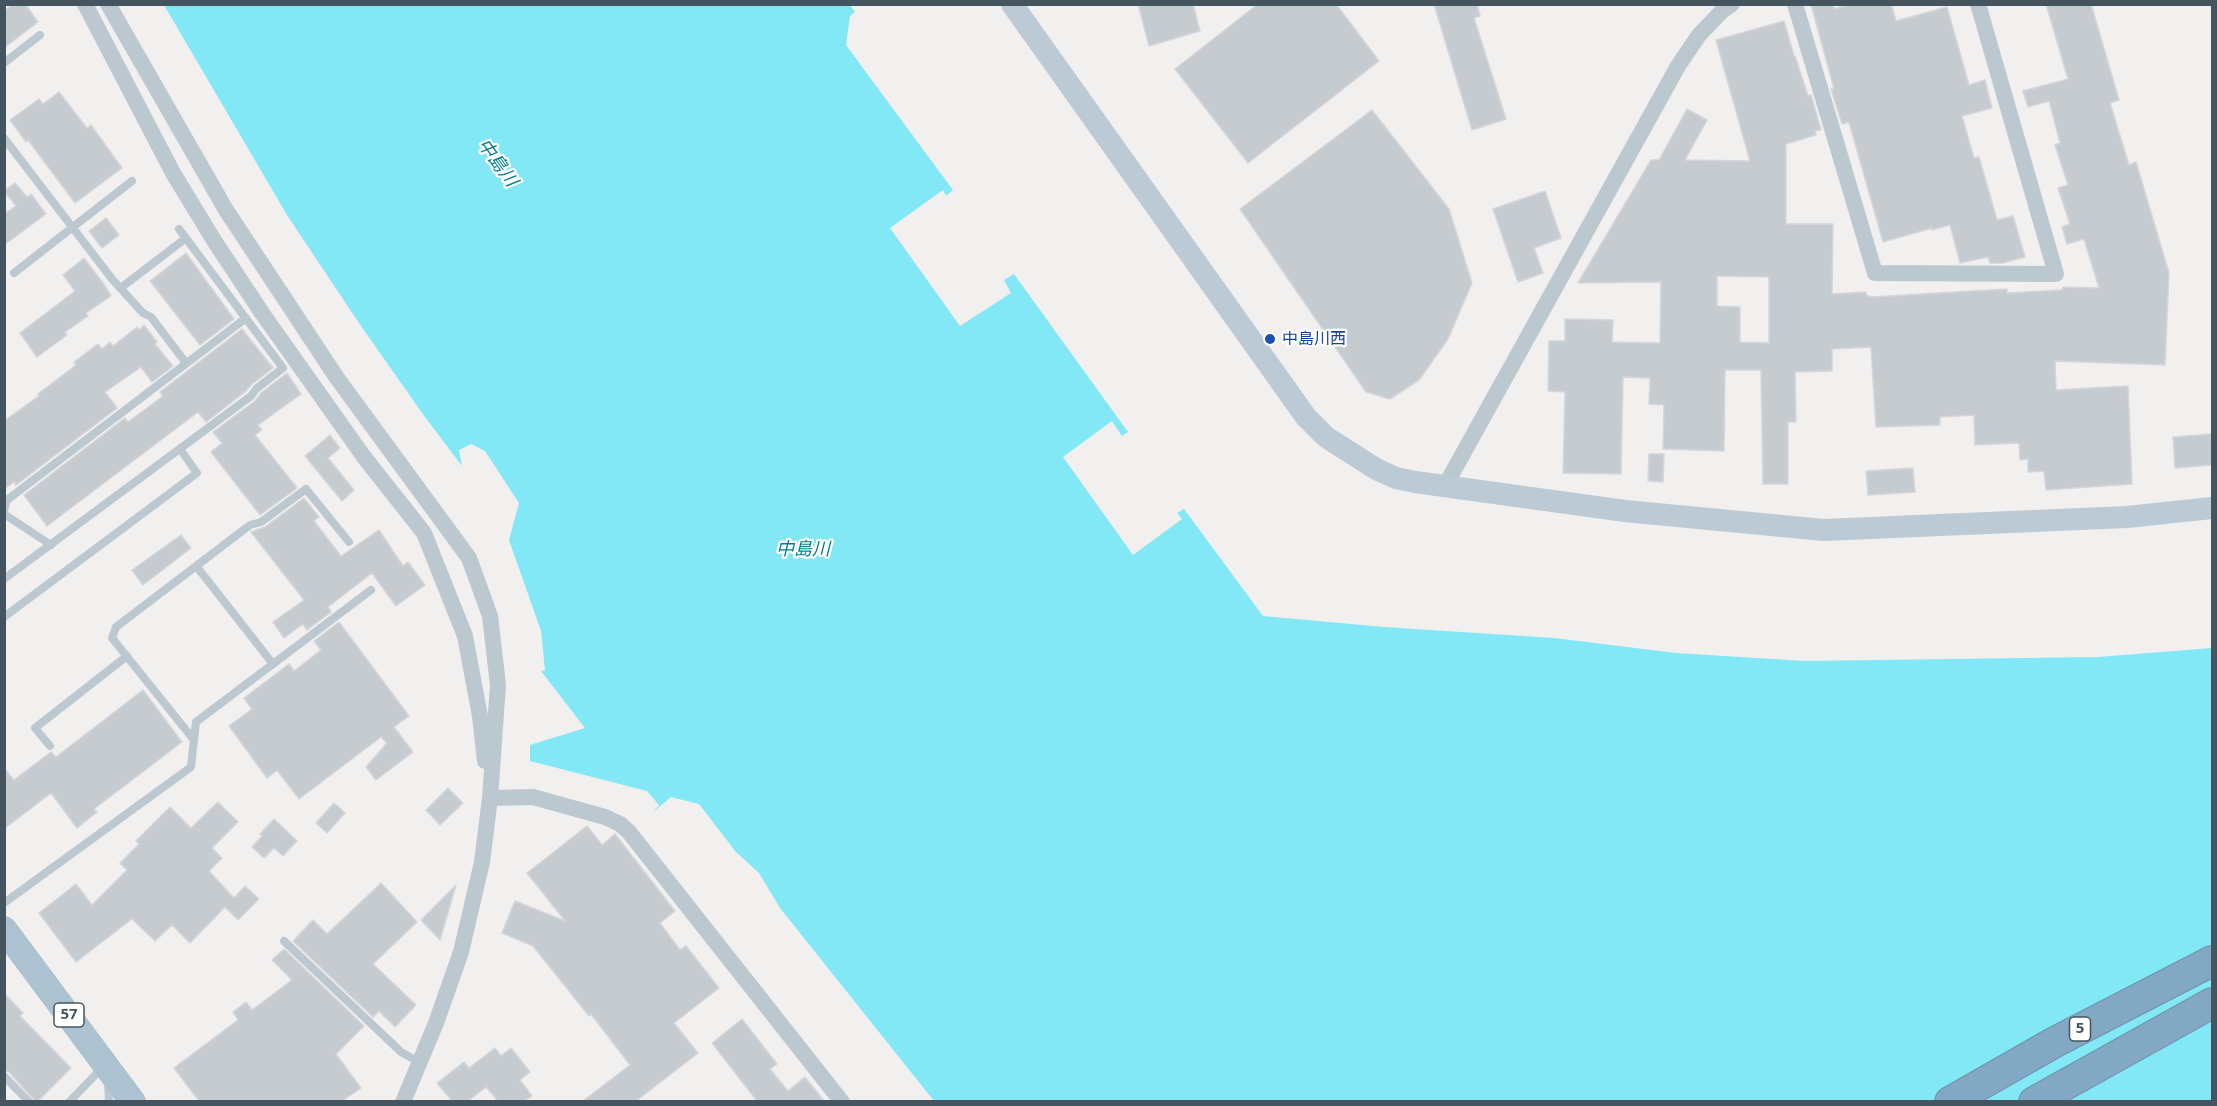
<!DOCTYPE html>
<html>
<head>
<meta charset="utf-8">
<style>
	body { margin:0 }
	#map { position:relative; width:2217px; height:1106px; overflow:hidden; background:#f2efef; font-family:"Open Sans",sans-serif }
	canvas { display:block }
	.frame { position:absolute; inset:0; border:6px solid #45555f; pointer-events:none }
</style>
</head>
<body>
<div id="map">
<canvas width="2217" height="1106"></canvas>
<div class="frame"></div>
</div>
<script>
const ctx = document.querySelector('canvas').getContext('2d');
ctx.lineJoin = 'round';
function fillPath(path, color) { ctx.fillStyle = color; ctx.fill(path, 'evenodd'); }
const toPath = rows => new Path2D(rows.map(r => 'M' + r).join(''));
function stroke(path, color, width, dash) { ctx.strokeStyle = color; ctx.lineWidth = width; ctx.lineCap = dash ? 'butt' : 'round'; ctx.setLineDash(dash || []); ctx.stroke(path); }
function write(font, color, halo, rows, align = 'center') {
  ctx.font = font + ' "Open Sans","Noto Sans JP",sans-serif'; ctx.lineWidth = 4.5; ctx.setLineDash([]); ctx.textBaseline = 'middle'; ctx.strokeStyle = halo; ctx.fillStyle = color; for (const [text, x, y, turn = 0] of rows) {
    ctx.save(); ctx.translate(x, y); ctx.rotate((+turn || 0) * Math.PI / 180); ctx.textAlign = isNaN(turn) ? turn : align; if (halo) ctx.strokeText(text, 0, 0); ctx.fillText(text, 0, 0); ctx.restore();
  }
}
const water = toPath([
	[164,5,850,5,855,12,850,16,846,45,953,190,946,196,943,190,890,228,960,326,1011,293,1004,280,1014,274,1128,432,1122,436,1112,421,1063,457,1133,555,1182,519,1177,513,1184,509,1263,616,1384,627,1554,638,1676,653,1805,661,2098,657,2212,648,2212,1101,934,1101,780,908,759,873,736,852,699,804,671,797,653,812,659,805,647,791,530,761,530,745,585,728,541,671,545,670,541,631,509,540,519,503,485,451,471,444,459,450,462,466,425,417,361,326,287,215]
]);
const building = toPath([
	[13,4,25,4,38,22,4,48,4,11,13,4],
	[1138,4,1193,4,1200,31,1149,46,1138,4],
	[1258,4,1336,4,1379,61,1248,163,1175,69,1258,4],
	[1434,4,1477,4,1480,16,1474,18,1506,119,1472,130,1434,4],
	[1811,4,1833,4,1834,9,1852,4,1891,4,1896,21,1947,7,1969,85,1985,80,1992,108,1962,116,1974,158,1979,157,1997,220,2013,216,2025,257,2003,263,1990,263,1988,257,1960,263,1950,225,1932,230,1932,228,1883,242,1849,122,1842,124,1831,89,1834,89,1811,4],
	[2046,4,2091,4,2119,100,2110,103,2129,165,2136,162,2169,273,2165,365,2055,361,2056,390,2128,386,2132,484,2046,490,2044,471,2028,472,2028,459,2020,460,2019,443,1975,445,1974,415,1940,417,1940,425,1876,427,1871,347,1832,349,1832,371,1795,372,1796,422,1788,422,1788,484,1763,484,1761,370,1725,370,1724,451,1663,449,1664,405,1649,404,1650,378,1623,377,1621,474,1563,473,1565,392,1548,391,1549,341,1565,341,1565,319,1613,320,1612,342,1660,343,1661,282,1578,283,1651,160,1659,160,1687,109,1707,120,1685,160,1750,161,1716,40,1784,21,1794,56,1795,56,1808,96,1811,95,1821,130,1815,131,1816,135,1786,144,1786,224,1833,224,1832,294,1866,292,1866,295,1871,297,2007,289,2007,293,2062,290,2063,287,2099,288,2084,239,2067,244,2062,227,2070,224,2058,188,2068,185,2055,145,2060,143,2049,101,2028,107,2023,91,2068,79,2046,4],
	[1717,276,1769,277,1769,343,1740,342,1740,307,1717,306,1717,276],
	[59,92,87,128,91,125,122,168,75,203,28,140,26,142,10,120,39,99,43,104,59,92],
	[1372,110,1449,209,1472,283,1448,339,1419,380,1390,399,1366,392,1240,209,1372,110],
	[15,183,27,197,31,194,46,214,4,245,4,214,16,206,4,191,15,183],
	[1545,191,1561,238,1534,248,1543,273,1518,282,1493,209,1545,191],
	[106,218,119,235,102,248,89,231,106,218],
	[186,253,234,319,200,345,150,281,186,253],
	[84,258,103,283,111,296,86,313,88,316,65,332,67,335,37,357,20,333,75,291,63,275,84,258],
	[144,325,157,342,155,344,173,366,152,382,141,367,105,392,117,408,16,485,14,482,4,489,4,421,39,396,38,394,76,365,74,362,98,344,102,349,110,342,113,346,137,327,139,330,144,325],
	[242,329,273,368,252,384,246,391,206,422,198,412,47,526,24,495,125,418,128,422,163,396,160,392,242,329],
	[287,373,301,394,258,425,262,430,255,435,297,488,260,515,211,452,222,443,213,432,255,401,261,393,287,373],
	[2212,434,2212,465,2175,468,2173,437,2212,434],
	[330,435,340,448,328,458,354,490,342,501,305,456,330,435],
	[1649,454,1664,454,1663,482,1648,481,1649,454],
	[1913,468,1915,492,1868,495,1866,471,1913,468],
	[304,498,319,517,314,521,341,556,379,530,403,566,408,562,425,585,396,606,372,573,328,607,331,612,307,630,303,624,284,638,273,622,304,600,251,532,265,527,304,498],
	[181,535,191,548,143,585,132,570,181,535],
	[339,622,409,716,394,727,413,752,376,780,366,767,387,743,381,737,299,799,277,770,267,778,229,726,252,709,244,698,289,664,294,671,321,650,314,641,339,622],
	[143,690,182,742,94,809,97,812,77,828,51,793,4,829,4,768,14,780,51,752,56,757,143,690],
	[448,788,463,803,440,825,426,810,448,788],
	[218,802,238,822,212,848,222,858,209,871,234,898,245,886,259,899,238,920,225,907,190,943,172,925,155,941,132,919,76,962,39,913,76,884,92,905,127,870,120,863,139,844,136,841,170,807,191,828,218,802],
	[334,803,345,813,327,833,316,823,334,803],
	[274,819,297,841,283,856,274,848,264,858,252,847,262,836,260,834,274,819],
	[587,826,602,845,615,834,675,911,660,923,680,950,686,946,719,988,674,1023,698,1053,636,1101,583,1101,630,1065,591,1014,589,1016,533,946,502,933,515,901,565,921,527,873,587,826],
	[381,883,417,922,373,964,416,1005,395,1027,379,1011,373,1017,293,941,313,920,327,934,381,883],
	[456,885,440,940,421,920,456,885],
	[284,949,364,1026,336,1054,361,1088,342,1101,199,1101,174,1068,238,1020,233,1012,246,1002,252,1010,292,980,272,960,284,949],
	[4,993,23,1013,20,1016,71,1068,38,1101,35,1101,9,1072,4,1070,4,993],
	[742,1019,777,1064,770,1069,788,1091,805,1077,824,1101,757,1101,712,1043,742,1019],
	[495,1048,501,1056,511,1048,530,1072,520,1080,532,1096,524,1101,498,1101,486,1087,468,1101,452,1101,437,1083,464,1062,469,1068,495,1048]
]);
const lane = toPath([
	[4,63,40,35],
	[4,138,112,279,143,313,151,317,186,363],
	[14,273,132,181],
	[122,287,186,238],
	[4,511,7,500,246,318],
	[4,514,51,545],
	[197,567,273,664],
	[4,579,251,396,256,389,283,368,179,229],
	[4,617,197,473,180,449],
	[194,740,112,638,116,627,250,525,261,522,306,489,349,542],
	[50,746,35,728,127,656],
	[4,903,191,767,196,722,371,590],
	[284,941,401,1052,419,1062],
	[4,1076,29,1102],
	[108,1081,109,1102],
	[69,1102,103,1067]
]);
const street = toPath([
	[85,4,173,173,215,242,262,313,364,457,424,533,465,636,480,716,485,761],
	[108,4,226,210,337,378,469,558,490,616,498,685,490,798,482,862,461,952,436,1023,403,1102],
	[1795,4,1875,273,2056,274,1978,4],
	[1445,486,1678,66,1699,35,1723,10,1732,4],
	[490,798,533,797,605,817,620,824,629,832,842,1102]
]);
const secondary = toPath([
	[1012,4,1306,417,1326,437,1376,469,1396,478,1415,482,1625,511,1824,530,2127,517,2212,508]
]);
const primary = toPath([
	[4,929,133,1102]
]);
const highway = toPath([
	[1950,1102,2055,1042,2212,961],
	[2034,1102,2212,1003]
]);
const markers = [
	[1270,339,6,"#1a4fb4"]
];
const shields = [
	[69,1015,30],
	[2080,1029,21]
];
const shieldNames = [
	["57",69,1015],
	["5",2080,1029]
];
const transitNames = [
	["中島川西",1282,339]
];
const waterNames = [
	["中島川",497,163,54],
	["中島川",803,550]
];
fillPath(water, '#82e8f5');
fillPath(building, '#c6cbd0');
stroke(building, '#d3d6db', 1.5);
stroke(highway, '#6d93af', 32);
stroke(lane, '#bbc8d0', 8);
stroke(street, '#bbc8d0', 16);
stroke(secondary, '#bbcad5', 22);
stroke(primary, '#acc2d1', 26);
stroke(highway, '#82a8c3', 30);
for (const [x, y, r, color] of markers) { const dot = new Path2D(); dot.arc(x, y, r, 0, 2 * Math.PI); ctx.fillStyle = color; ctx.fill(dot); stroke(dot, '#fff', 2); }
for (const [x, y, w] of shields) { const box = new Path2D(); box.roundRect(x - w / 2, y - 12, w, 24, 4.5); ctx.fillStyle = '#fff'; ctx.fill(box); stroke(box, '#45555f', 1.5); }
write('bold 15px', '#45555f', null, shieldNames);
write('16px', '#164399', '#fff', transitNames, 'left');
write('italic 18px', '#047d8e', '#fff', waterNames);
</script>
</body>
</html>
